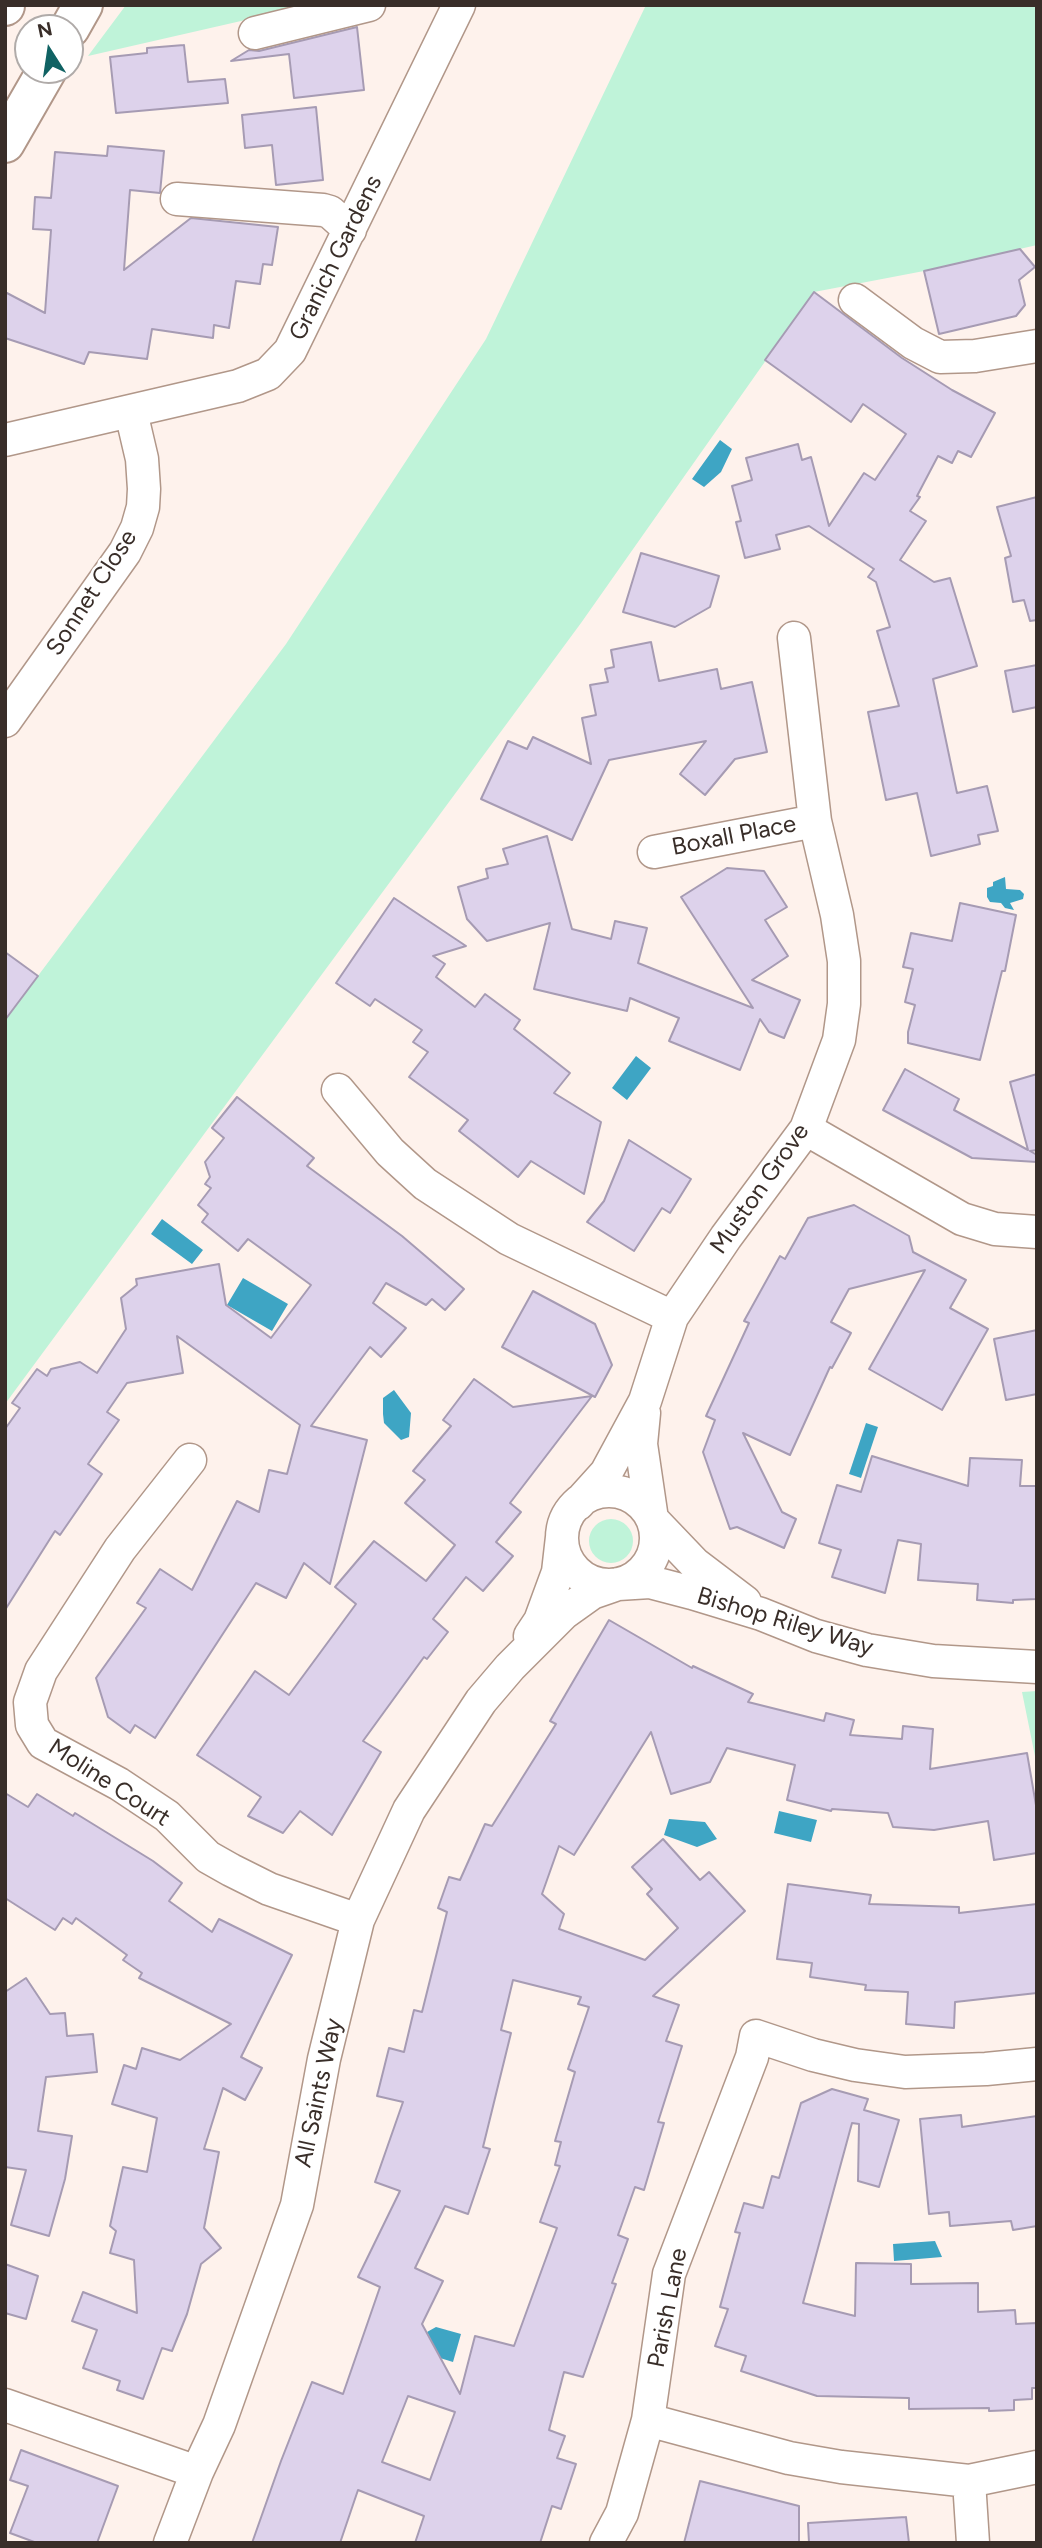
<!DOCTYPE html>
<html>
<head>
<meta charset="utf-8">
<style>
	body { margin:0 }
	#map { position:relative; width:1042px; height:2548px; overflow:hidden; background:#fef2ec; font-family:Figtree,sans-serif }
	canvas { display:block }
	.frame { position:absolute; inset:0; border:7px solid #392e29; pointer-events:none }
	.north { position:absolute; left:14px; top:14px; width:70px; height:70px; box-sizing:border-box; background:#fff; border:2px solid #b0aba9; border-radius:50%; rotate:348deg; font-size:19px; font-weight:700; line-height:28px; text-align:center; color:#392e29 }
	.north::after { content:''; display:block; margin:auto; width:24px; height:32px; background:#106263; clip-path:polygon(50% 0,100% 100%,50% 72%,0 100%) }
</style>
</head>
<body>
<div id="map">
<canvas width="1042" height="2548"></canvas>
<div class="frame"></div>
<div class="north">N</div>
</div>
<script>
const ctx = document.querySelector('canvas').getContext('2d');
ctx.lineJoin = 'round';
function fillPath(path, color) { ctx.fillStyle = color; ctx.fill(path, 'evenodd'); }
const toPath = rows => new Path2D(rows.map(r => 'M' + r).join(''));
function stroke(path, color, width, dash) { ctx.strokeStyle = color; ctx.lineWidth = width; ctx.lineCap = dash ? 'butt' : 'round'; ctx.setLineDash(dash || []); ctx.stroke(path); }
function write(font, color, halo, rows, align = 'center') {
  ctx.font = font + ' Figtree,sans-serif'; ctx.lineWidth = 5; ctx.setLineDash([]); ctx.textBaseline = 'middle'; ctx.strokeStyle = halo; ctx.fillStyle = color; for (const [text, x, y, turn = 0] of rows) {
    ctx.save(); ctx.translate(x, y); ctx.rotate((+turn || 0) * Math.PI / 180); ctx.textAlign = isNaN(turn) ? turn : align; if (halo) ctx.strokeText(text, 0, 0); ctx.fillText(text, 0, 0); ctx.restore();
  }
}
const green = toPath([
	[126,5,311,5,88,56],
	[646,5,1037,5,1037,245,924,271,814,292,581,623,5,1404,5,1020,286,644,486,339],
	'589 1541a22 22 0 1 1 44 0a22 22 0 1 1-44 0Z',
	[1037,1691,1037,1766,1022,1692]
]);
const water = toPath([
	[720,440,732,449,721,472,704,487,692,479],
	[1005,877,1006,889,1020,890,1024,894,1023,899,1010,903,1014,910,1005,908,1001,903,990,902,987,897,987,888,993,886,993,882],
	[636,1056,651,1068,627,1100,612,1088],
	[162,1219,203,1250,192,1264,151,1234],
	[243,1278,288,1304,272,1331,227,1305],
	[394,1390,411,1413,409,1437,401,1440,384,1423,383,1414,383,1398],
	[866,1423,878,1427,861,1478,849,1474],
	[779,1811,817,1820,811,1842,774,1833],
	[669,1819,705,1822,717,1839,697,1847,664,1835],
	[935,2241,942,2257,894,2261,893,2244],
	[436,2327,461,2334,453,2362,440,2358,427,2332]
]);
const building = toPath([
	[357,27,364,90,294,98,289,54,231,61,249,50,259,51,357,27],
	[184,45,188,82,225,79,228,103,116,113,110,57,147,53,147,48,184,45],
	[316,107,323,180,276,185,272,145,245,148,242,115,316,107],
	[108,146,164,151,160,193,130,190,124,270,191,218,278,227,272,265,263,264,260,284,236,281,229,328,214,325,213,338,152,329,147,359,89,352,84,364,5,338,5,292,45,313,51,230,33,229,35,197,51,198,55,152,107,156,108,146],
	[1020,249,1035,267,1019,280,1025,305,1016,316,939,334,924,271,1020,249],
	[814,292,902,358,952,390,995,413,971,457,958,451,952,463,938,456,917,496,920,497,910,511,926,521,900,560,934,582,950,578,977,666,933,679,957,793,987,786,998,831,978,835,980,844,931,856,917,793,886,800,868,712,899,706,877,631,890,627,876,582,868,577,874,569,809,526,776,535,780,549,745,558,736,522,741,521,732,486,752,480,746,458,798,444,802,460,811,457,829,526,864,473,875,480,906,434,863,404,851,422,765,360,814,292],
	[1037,497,1037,620,1030,621,1024,600,1013,602,1005,558,1011,556,997,507,1037,497],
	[641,553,719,576,710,607,675,627,623,612,641,553],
	[651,642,659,681,717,669,721,689,752,682,767,752,735,759,705,795,680,774,706,741,609,760,572,840,481,799,508,741,527,749,533,737,591,764,582,718,596,715,590,685,608,682,605,669,614,667,611,650,651,642],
	[1037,665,1037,707,1013,712,1005,671,1037,665],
	[547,836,572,929,611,939,615,921,647,928,638,963,753,1008,681,897,727,868,764,871,787,907,765,920,788,956,752,980,800,1000,784,1038,769,1032,760,1019,740,1070,669,1041,679,1018,630,998,627,1011,534,989,550,923,487,941,467,919,458,887,488,878,486,869,508,864,503,849,547,836],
	[394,898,466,946,433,956,445,964,436,977,475,1007,485,994,520,1020,514,1029,570,1073,554,1093,601,1122,584,1194,531,1161,518,1177,459,1131,468,1120,409,1077,428,1052,413,1042,422,1030,375,999,370,1006,336,983,394,898],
	[960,903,1016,915,1005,971,1002,971,980,1060,908,1043,908,1032,915,1005,905,1002,913,969,903,967,911,933,952,941,960,903],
	[5,952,38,976,5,1020,5,952],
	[905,1069,959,1099,954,1110,1028,1150,1010,1082,1037,1074,1037,1150,1030,1151,1037,1155,1037,1162,972,1158,883,1110,905,1069],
	[237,1097,314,1158,307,1166,402,1236,464,1289,445,1310,432,1299,426,1305,386,1283,373,1303,406,1328,381,1357,370,1347,311,1426,367,1440,330,1584,304,1563,286,1598,256,1583,155,1738,135,1725,130,1733,108,1717,96,1678,146,1608,137,1603,160,1569,192,1590,237,1501,259,1512,269,1470,287,1474,300,1425,177,1336,183,1373,127,1383,107,1412,119,1420,88,1464,102,1474,60,1535,55,1531,5,1610,5,1429,20,1408,12,1403,37,1369,47,1376,51,1369,80,1362,97,1373,126,1329,121,1298,137,1285,136,1279,219,1264,226,1305,271,1338,311,1285,248,1239,238,1251,202,1222,208,1214,198,1205,211,1188,205,1184,210,1177,205,1162,224,1138,212,1128,237,1097],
	[629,1140,691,1179,670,1213,662,1208,634,1251,587,1222,604,1201,629,1140],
	[854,1205,909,1236,913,1252,966,1280,950,1308,988,1329,942,1410,869,1369,925,1270,849,1289,831,1322,851,1333,832,1368,830,1367,790,1455,743,1433,782,1512,796,1519,784,1548,737,1527,730,1529,703,1452,715,1420,706,1416,749,1323,744,1321,780,1256,785,1259,808,1218,854,1205],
	[533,1291,595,1324,612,1365,595,1397,502,1347,533,1291],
	[1037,1330,1037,1394,1006,1400,994,1339,1037,1330],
	[474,1379,513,1407,592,1396,510,1503,521,1512,496,1542,513,1556,483,1591,466,1577,433,1619,448,1632,427,1659,424,1657,363,1741,381,1752,332,1835,300,1811,283,1833,248,1816,261,1797,197,1755,255,1671,289,1695,356,1604,335,1587,374,1541,426,1581,455,1545,405,1503,425,1480,413,1471,451,1426,443,1420,474,1379],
	[872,1456,968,1486,970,1458,1022,1460,1020,1486,1037,1486,1037,1599,1013,1600,1013,1603,977,1600,978,1584,918,1580,921,1544,898,1540,885,1593,832,1577,841,1550,819,1543,837,1485,861,1492,872,1456],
	[609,1620,692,1668,693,1666,753,1694,748,1702,824,1721,826,1713,854,1720,850,1735,902,1739,903,1726,933,1729,930,1769,1027,1753,1037,1811,1037,1853,994,1860,988,1821,934,1830,893,1827,888,1813,832,1809,831,1811,787,1800,795,1765,727,1748,710,1782,671,1794,651,1732,574,1855,559,1846,542,1894,564,1914,559,1929,645,1960,678,1928,647,1894,652,1889,632,1867,663,1839,700,1880,709,1872,745,1911,653,1996,679,2005,666,2041,682,2046,658,2122,664,2123,644,2190,635,2187,618,2235,628,2239,612,2283,616,2284,583,2377,564,2372,549,2430,565,2436,557,2458,576,2464,561,2509,552,2506,540,2543,415,2543,424,2516,358,2490,340,2543,252,2543,281,2461,312,2382,343,2394,380,2287,358,2277,400,2191,375,2182,403,2102,377,2096,389,2048,404,2052,414,2010,422,2012,447,1912,438,1908,449,1877,460,1880,485,1824,492,1826,556,1724,550,1721,609,1620],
	[513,1980,581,1997,578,2004,589,2007,568,2069,575,2072,555,2141,561,2142,555,2165,560,2166,540,2222,557,2228,514,2346,475,2336,460,2394,422,2324,443,2281,415,2268,445,2206,468,2214,490,2149,483,2147,511,2033,501,2030,513,1980],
	[408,2396,455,2412,430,2480,382,2462,408,2396],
	[5,1793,28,1807,37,1794,73,1816,75,1813,153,1861,182,1883,169,1901,212,1932,219,1919,292,1955,241,2057,262,2068,245,2100,223,2088,204,2149,219,2152,204,2228,221,2248,201,2264,187,2314,172,2351,162,2348,143,2399,117,2390,120,2381,83,2368,97,2330,72,2321,83,2292,137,2313,134,2260,110,2253,116,2231,110,2226,123,2167,147,2172,157,2118,112,2104,124,2065,136,2069,142,2048,180,2060,231,2024,139,1978,142,1973,123,1960,127,1955,76,1918,72,1924,63,1918,55,1930,5,1898,5,1793],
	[788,1884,871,1895,869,1904,959,1907,959,1913,1037,1904,1037,1993,955,2002,954,2028,906,2024,908,1992,865,1990,866,1985,810,1977,812,1963,777,1959,788,1884],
	[26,1978,50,2014,65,2013,67,2036,93,2034,97,2072,46,2077,38,2131,72,2136,65,2179,49,2236,11,2225,26,2170,5,2167,5,1992,26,1978],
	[832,2089,868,2099,864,2110,899,2120,879,2187,858,2181,859,2124,852,2123,803,2303,855,2316,856,2263,911,2264,911,2284,978,2283,978,2312,1015,2310,1016,2324,1037,2323,1037,2388,1032,2388,1032,2399,1014,2400,1014,2410,989,2411,989,2408,909,2409,909,2398,817,2396,741,2371,746,2356,715,2346,728,2309,720,2307,740,2233,735,2232,744,2203,763,2208,772,2176,779,2178,801,2103,832,2089],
	[961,2115,962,2127,1037,2116,1037,2226,1013,2230,1011,2221,950,2226,949,2212,929,2214,920,2119,961,2115],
	[5,2264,38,2276,26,2319,5,2313,5,2264],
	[21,2450,118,2486,97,2543,37,2543,10,2533,28,2486,10,2480,21,2450],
	[700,2481,799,2506,799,2543,684,2543,700,2481],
	[906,2517,909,2543,809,2543,808,2523,906,2517]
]);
const minor = toPath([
	[255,33,369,5],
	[177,199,323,210,330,212,350,230],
	[855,300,913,343,940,357,975,356,1037,346],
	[5,440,238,386,268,374,290,351,459,5],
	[5,721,125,552,137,528,143,507,144,489,142,459,131,412],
	[654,852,815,821],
	[338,1090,390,1152,425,1184,509,1239,672,1317],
	[806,1129,962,1219,995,1229,1037,1232],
	[644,1413,641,1444,652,1519,695,1564,745,1602],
	[190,1460,120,1549,41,1671,30,1702,32,1725,43,1743,119,1784,167,1816,208,1857,231,1870,269,1889,358,1920],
	'562 1538a47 47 0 1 1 94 0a47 47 0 1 1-94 0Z',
	[578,1504,606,1473,645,1401,672,1317,726,1237,806,1129,839,1040,844,1004,844,961,837,915,815,821,794,638],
	[530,1636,540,1621,558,1572,562,1537],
	[5,2405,197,2472],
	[648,2420,789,2458,841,2467,969,2481,1037,2467],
	[969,2481,973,2543],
	[170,2543,197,2472,219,2425,297,2205,324,2059,358,1920,409,1810,481,1701,510,1667,564,1613,592,1593,618,1584,650,1582,692,1593,761,1614,816,1636,867,1650,933,1661,1037,1667],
	[606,2543,622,2513,648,2420,669,2274,752,2057,756,2036,813,2055,855,2065,905,2072,986,2069,1037,2064]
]);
const major = toPath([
	[5,6,5,5],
	[70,28,83,5],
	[5,143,47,70]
]);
const streetNames = [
	["Granich Gardens",336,258,-64],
	["Sonnet Close",92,593,-57],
	["Boxall Place",734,836,-11],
	["Muston Grove",760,1189,-55],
	["Bishop Riley Way",785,1622,17],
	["Moline Court",109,1783,33],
	["All Saints Way",319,2093,-78],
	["Parish Lane",668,2308,-79]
];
fillPath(green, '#bff3d9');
fillPath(water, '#3ea5c4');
fillPath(building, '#ddd2eb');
stroke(building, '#a69bb3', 2);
stroke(minor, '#b19789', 35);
stroke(major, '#b19789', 42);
stroke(minor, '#fff', 32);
stroke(major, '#fff', 38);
write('24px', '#392e29', '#fff', streetNames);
</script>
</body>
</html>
